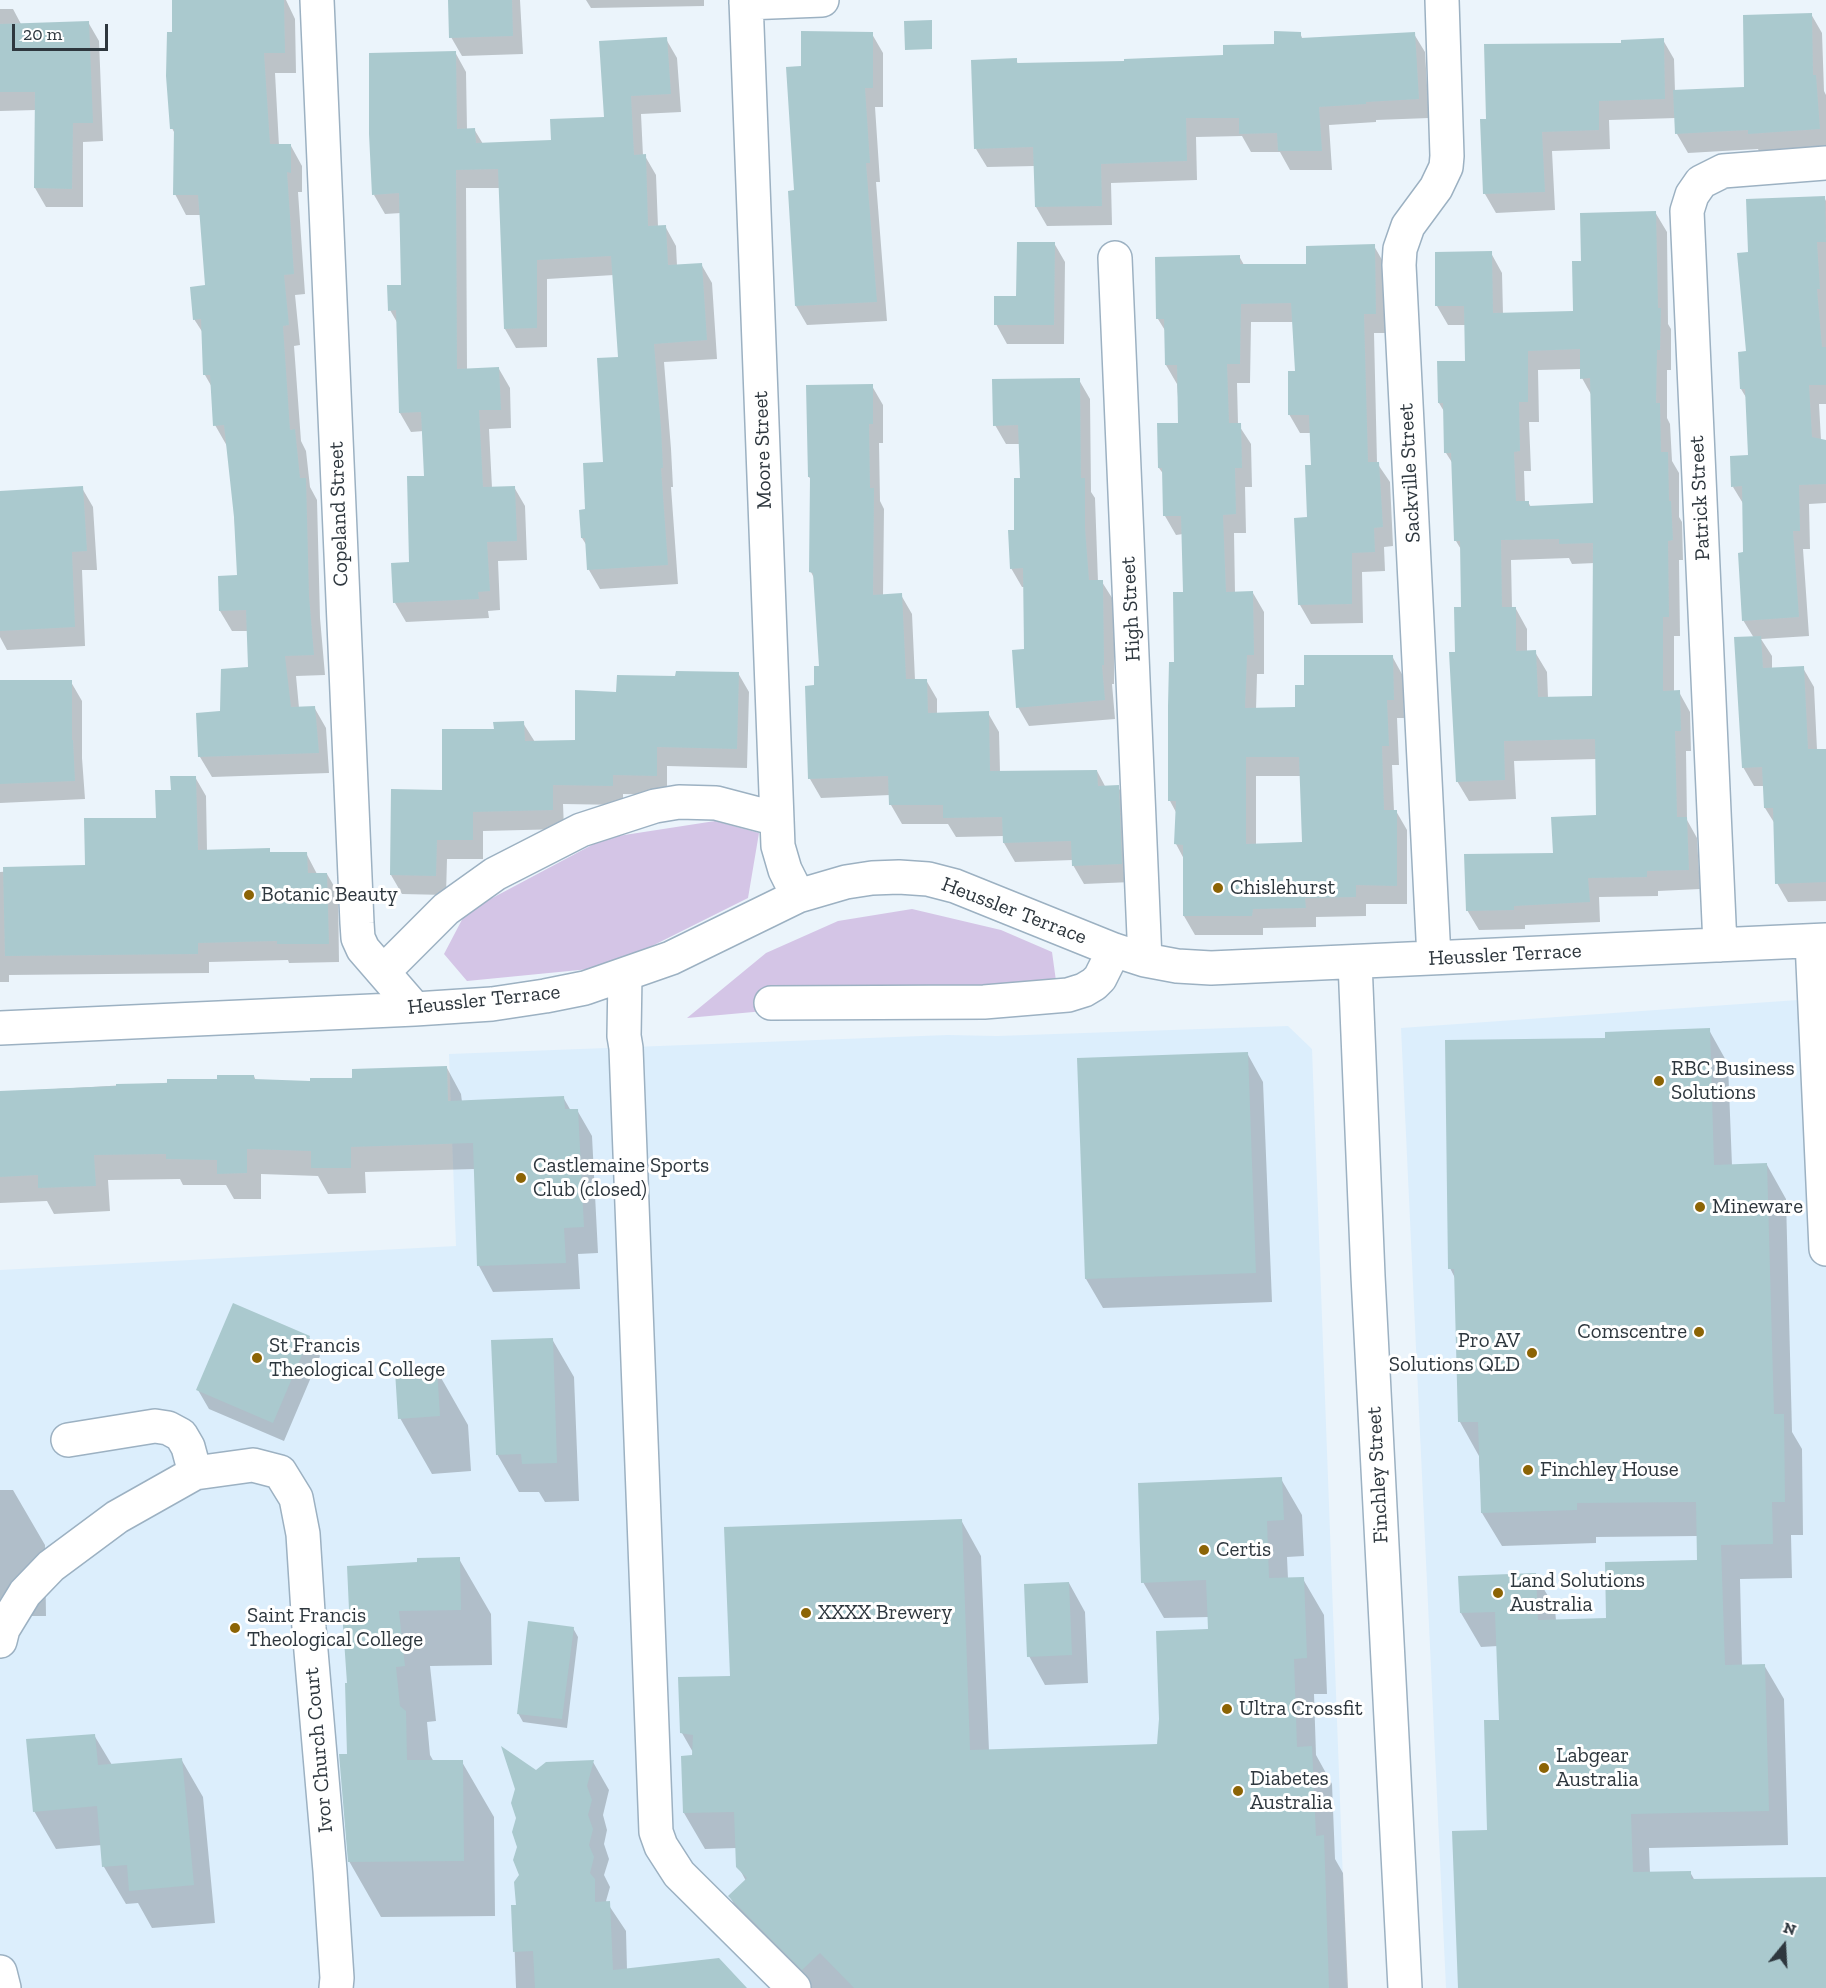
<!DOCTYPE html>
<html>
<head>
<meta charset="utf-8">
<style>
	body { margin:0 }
	#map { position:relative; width:1826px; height:1988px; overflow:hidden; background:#ebf4fb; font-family:"Zilla Slab",serif }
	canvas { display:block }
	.north { position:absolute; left:1754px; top:1916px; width:60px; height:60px; -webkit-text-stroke:4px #fff; paint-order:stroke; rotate:18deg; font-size:16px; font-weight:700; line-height:24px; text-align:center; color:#2e373e }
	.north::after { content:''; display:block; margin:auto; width:21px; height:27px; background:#2e373e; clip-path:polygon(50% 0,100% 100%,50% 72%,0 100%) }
	.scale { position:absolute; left:12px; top:24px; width:96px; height:27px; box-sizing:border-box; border:3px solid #2e373e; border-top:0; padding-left:8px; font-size:18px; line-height:21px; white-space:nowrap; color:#2e373e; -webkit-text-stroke:4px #fff; paint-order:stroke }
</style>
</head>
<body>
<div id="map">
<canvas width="1826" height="1988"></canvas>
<div class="north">N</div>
<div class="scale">20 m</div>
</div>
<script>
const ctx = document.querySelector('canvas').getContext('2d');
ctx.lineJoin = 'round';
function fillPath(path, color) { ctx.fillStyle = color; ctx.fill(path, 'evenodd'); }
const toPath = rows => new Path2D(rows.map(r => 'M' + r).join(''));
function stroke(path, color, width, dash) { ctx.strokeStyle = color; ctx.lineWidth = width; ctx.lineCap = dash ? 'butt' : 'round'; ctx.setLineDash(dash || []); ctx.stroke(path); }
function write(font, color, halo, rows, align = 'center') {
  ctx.font = font + ' "Zilla Slab",serif'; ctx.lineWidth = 6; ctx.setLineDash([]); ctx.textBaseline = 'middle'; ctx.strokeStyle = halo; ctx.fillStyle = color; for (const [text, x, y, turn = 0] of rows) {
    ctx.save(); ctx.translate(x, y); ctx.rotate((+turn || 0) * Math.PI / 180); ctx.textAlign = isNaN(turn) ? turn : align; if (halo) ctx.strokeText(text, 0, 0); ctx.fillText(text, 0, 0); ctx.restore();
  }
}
const built = toPath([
	[1826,998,1826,1988,1446,1988,1401,1028],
	[1288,1026,1312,1049,1347,1988,0,1988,0,1270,456,1246,449,1054,948,1035,997,1036]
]);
const green = toPath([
	[715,821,759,833,748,898,610,967,467,981,444,954,466,912,605,838],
	[912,909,1001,930,1052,952,1056,981,986,991,687,1018,766,953,838,921]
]);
const shadow = toPath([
	[173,0,286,0,295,19,296,73,275,73,279,146,291,146,302,166,302,192,298,192,305,294,295,295,300,345,294,346,301,441,306,451,310,487,317,500,320,618,325,675,296,676,299,708,314,707,326,728,329,773,212,777,200,757,197,715,221,712,250,669,249,631,232,631,220,611,238,577,232,477,227,446,215,425,213,389,205,375,203,333,194,319,206,287,201,215,186,215,175,194,175,134,172,128],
	[449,0,520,0,523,54,462,56,451,37],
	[586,0,704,0,704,6,591,8],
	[0,9,13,9,21,24,88,22,99,41,103,141,83,142,83,207,46,207,35,188,36,110,0,111],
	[1811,14,1822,33,1824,91,1826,95,1826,148,1760,153,1758,149,1688,153,1677,134,1676,118,1609,120,1610,149,1552,151,1555,210,1496,213,1485,194,1488,120,1623,44,1663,40,1674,59,1675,92,1746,89],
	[1300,33,1303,40,1414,34,1425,52,1429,118,1376,120,1376,122,1329,125,1332,170,1290,170,1280,152,1251,152,1242,136,1196,137,1197,180,1111,183,1112,225,1047,226,1036,207,1035,166,987,167,976,149,1016,60,1018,64,1125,62,1224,56,1276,46],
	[872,34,883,53,883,107,875,107,880,182,876,182,887,321,807,325,796,306,795,192,802,68],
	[666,39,677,58,681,112,641,114,643,156,645,156,656,175,658,227,665,226,676,246,677,266,701,264,712,283,717,359,664,362,671,449,673,487,671,487,678,584,600,589,589,570,587,546,582,538,587,511,604,463,619,358,614,275,547,279,547,347,516,348,505,329,500,188,466,188,467,370,499,369,510,388,511,428,489,429,492,488,514,487,525,506,527,560,498,561,500,610,488,611,489,618,406,622,395,603,410,564,426,477,424,431,411,432,400,413,398,324,390,310,403,287,401,213,385,214,374,195,455,52,466,72,467,130,474,129,483,144,552,141,606,118],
	[1824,197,1826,201,1826,404,1819,404,1821,440,1826,442,1826,503,1809,504,1810,549,1803,549,1809,636,1761,639,1772,656,1772,669,1803,668,1814,687,1817,750,1826,750,1826,901,1788,902,1777,883,1775,824,1765,808,1764,786,1754,786,1743,767,1754,638,1743,620,1744,505,1733,487,1749,457,1747,399,1741,389,1747,353,1750,253],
	[1655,212,1667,232,1668,324,1671,329,1671,370,1667,370,1667,418,1670,424,1672,461,1679,473,1679,517,1682,522,1683,560,1679,560,1680,636,1674,636,1674,692,1679,692,1690,712,1691,751,1686,751,1687,820,1697,838,1700,889,1658,891,1658,896,1599,897,1600,922,1525,925,1525,929,1479,930,1467,910,1554,854,1598,816,1597,759,1514,761,1516,799,1469,801,1457,781,1456,654,1463,609,1462,551,1456,541,1453,464,1446,453,1445,413,1439,403,1439,362,1467,362,1466,325,1448,325,1437,306,1491,253,1502,273,1503,315,1574,313,1583,262],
	[1582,369,1582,378,1592,396,1594,505,1531,507,1528,502,1525,502,1524,471,1531,471,1529,422,1539,422,1538,370],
	[1569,558,1572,564,1595,563,1593,697,1548,698,1547,672,1535,652,1527,652,1527,629,1516,609,1512,609,1511,560],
	[1054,243,1065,262,1064,344,1007,344,996,324,1018,297],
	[1374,246,1385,265,1386,333,1374,333,1377,463,1390,482,1393,546,1384,547,1385,571,1362,572,1363,623,1311,624,1300,605,1313,466,1312,433,1300,433,1289,414,1297,373,1294,322,1251,322,1250,383,1237,383,1238,424,1251,444,1252,487,1245,487,1246,533,1234,533,1235,593,1253,593,1264,612,1264,674,1257,674,1256,710,1297,708,1305,686,1392,656,1403,676,1404,718,1397,718,1399,765,1392,765,1394,811,1396,811,1407,830,1407,904,1366,904,1366,916,1316,917,1316,927,1263,928,1263,935,1195,935,1184,916,1184,859,1176,844,1177,814,1170,801,1170,663,1175,663,1185,594,1183,534,1176,535,1165,516,1164,475,1159,468,1180,424,1177,384,1166,365,1166,332,1158,319,1239,256,1244,265,1308,265],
	[1256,776,1302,776,1304,844,1256,845],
	[1079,380,1090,399,1091,492,1095,498,1098,582,1102,582,1114,601,1114,684,1112,684,1115,719,1029,726,1018,707,1026,650,1025,587,1022,587,1011,568,1021,479,1020,444,1006,444,995,425],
	[872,386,883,405,883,443,879,443,880,501,884,509,883,596,901,595,912,614,915,680,926,680,937,699,937,715,988,713,999,732,1000,772,1097,771,1106,788,1118,787,1129,806,1132,882,1084,884,1073,865,1073,860,1015,862,1004,843,1004,836,956,837,948,824,902,824,891,805,890,795,821,798,810,779,821,667,815,580,811,572,812,481,809,477],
	[82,488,93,507,97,570,82,570,85,646,7,650,0,637,0,493],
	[738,673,749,692,747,768,667,766,667,795,623,794,623,805,563,804,564,829,483,831,483,859,447,859,446,895,402,894,391,875,443,792,495,731,523,723,535,742,576,741,618,693,677,677],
	[0,682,71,682,82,701,82,758,85,799,0,803],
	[195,777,206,796,207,851,269,850,271,854,306,853,317,874,327,874,338,893,339,962,289,963,288,960,209,962,209,973,9,975,9,982,0,982,0,872,86,866,158,819,173,791],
	[1709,1030,1728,1064,1732,1166,1767,1165,1786,1199,1792,1432,1802,1449,1803,1535,1791,1535,1792,1578,1740,1579,1742,1666,1764,1665,1784,1699,1788,1845,1649,1848,1650,1873,1690,1872,1695,1881,1826,1878,1826,1988,1459,1988,1488,1831,1500,1721,1498,1646,1481,1647,1461,1613,1535,1574,1555,1608,1556,1621,1608,1619,1698,1562,1698,1536,1596,1537,1596,1543,1502,1546,1482,1513,1479,1456,1460,1422,1455,1278,1450,1268,1607,1040],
	[1247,1053,1263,1082,1272,1302,1103,1308,1086,1279,1078,1059],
	[447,1068,461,1094,462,1102,563,1097,571,1111,577,1110,592,1136,598,1253,578,1254,580,1289,493,1292,479,1266,475,1169,365,1172,366,1193,328,1194,318,1176,261,1174,261,1199,234,1199,226,1185,183,1185,180,1179,108,1180,110,1211,54,1214,47,1201,0,1203,0,1092,218,1080,254,1076,256,1081,312,1082],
	[309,1337,320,1356,284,1441,209,1409,198,1390],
	[552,1339,574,1377,579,1501,545,1502,539,1492,519,1492,497,1454],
	[436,1369,468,1425,471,1471,432,1474,400,1418],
	[1281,1479,1302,1515,1304,1556,1287,1557,1288,1579,1303,1579,1324,1615,1327,1694,1314,1694,1316,1755,1332,1784,1335,1859,1343,1873,1348,1988,807,1988,751,1933,730,1897,746,1881,738,1866,737,1848,705,1849,684,1813,694,1754,682,1733,731,1677,961,1520,981,1556,989,1751,1158,1745,1209,1630,1209,1617,1164,1618,1143,1582],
	[0,1490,13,1490,45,1545,46,1616,7,1616,0,1604],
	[459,1559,491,1614,492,1665,430,1666,436,1721,427,1722,430,1755,434,1762,462,1762,494,1817,495,1916,381,1917,349,1861,348,1684,351,1612],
	[1069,1583,1085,1612,1088,1683,1045,1685,1029,1656],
	[573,1628,578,1637,567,1728,523,1722,518,1713],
	[94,1735,112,1765,181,1759,203,1797,215,1923,152,1928,138,1903,126,1904,104,1867,102,1845,56,1849,34,1811],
	[593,1762,609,1790,603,1815,607,1830,604,1844,609,1859,604,1875,610,1887,606,1901,626,1931,627,1970,745,1988,516,1988,513,1906,518,1906,520,1875,536,1772]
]);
const building = toPath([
	[172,0,284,0,285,53,264,53,270,144,291,144,291,173,287,172,294,274,284,275,289,325,283,326,290,430,295,429,300,478,306,478,309,596,314,655,285,656,291,707,315,706,319,753,198,757,196,713,220,711,221,669,248,667,246,610,219,611,218,576,237,575,234,517,224,425,213,426,210,375,203,375,201,319,193,320,190,287,205,285,198,195,173,195,174,129,170,129,166,76,167,32,172,32],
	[448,0,512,0,513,36,449,38],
	[1812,13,1813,75,1816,75,1820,129,1748,134,1748,130,1675,134,1673,90,1744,87,1743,15],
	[932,20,932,49,905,50,904,21],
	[89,21,93,123,73,123,72,189,34,188,35,92,0,92,0,24],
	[801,31,873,32,873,88,865,88,870,163,866,163,877,302,795,306,788,191,794,190,786,67,801,66],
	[1274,31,1301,32,1301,38,1415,32,1419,99,1366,102,1366,104,1319,107,1322,151,1278,151,1277,133,1239,134,1239,118,1186,118,1187,161,1101,164,1102,206,1035,207,1033,147,974,149,971,60,1017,58,1017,63,1124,61,1124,59,1223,55,1223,45,1274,44],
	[667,37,671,94,631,96,634,155,646,154,648,226,666,225,668,265,702,263,707,340,654,344,661,428,663,468,661,468,668,565,587,570,585,538,581,538,579,510,585,509,583,463,603,462,597,358,618,357,611,256,537,260,537,328,504,329,498,169,456,170,457,369,499,367,501,410,479,410,483,487,515,486,517,541,487,542,490,591,478,592,479,599,393,603,391,563,409,562,407,476,424,476,421,412,399,413,396,310,388,311,387,285,401,285,399,193,372,195,369,134,369,53,456,51,457,129,475,128,476,143,551,140,550,119,604,117,599,41],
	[1664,38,1665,99,1599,101,1599,130,1542,132,1545,192,1483,194,1480,119,1486,119,1484,44,1621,43,1621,40],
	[1825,196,1826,242,1817,242,1820,289,1817,289,1822,347,1826,347,1826,385,1809,385,1812,437,1826,440,1826,484,1799,485,1800,531,1793,531,1799,617,1742,621,1738,553,1743,552,1742,486,1731,487,1730,456,1748,455,1745,389,1740,389,1738,352,1746,351,1737,253,1748,252,1746,199],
	[1656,211,1658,308,1661,308,1660,350,1657,350,1656,403,1660,403,1661,452,1668,452,1669,501,1671,501,1673,540,1668,541,1669,617,1663,617,1663,691,1680,690,1681,731,1675,731,1677,817,1687,817,1689,870,1647,871,1647,877,1588,878,1590,902,1514,906,1514,910,1466,911,1464,854,1553,853,1551,817,1596,815,1595,739,1504,741,1505,780,1456,782,1449,652,1455,652,1454,607,1461,607,1460,541,1454,541,1451,453,1444,453,1443,403,1438,403,1437,361,1465,361,1464,306,1435,306,1435,252,1492,251,1493,313,1573,311,1572,261,1581,261,1580,213],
	[1580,349,1580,379,1590,378,1593,503,1529,506,1529,501,1516,501,1514,452,1520,451,1519,402,1528,402,1528,351],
	[1559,539,1559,544,1593,543,1592,696,1538,697,1536,650,1516,651,1516,607,1502,607,1501,540],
	[1017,242,1055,242,1054,325,994,325,994,296,1016,296],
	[1375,244,1376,314,1364,314,1368,462,1379,462,1383,527,1374,528,1375,552,1352,553,1352,604,1298,605,1294,518,1307,517,1305,465,1311,465,1309,415,1288,415,1288,371,1295,371,1291,303,1241,304,1240,364,1227,364,1229,423,1241,423,1242,468,1235,468,1236,514,1223,515,1226,592,1253,591,1254,655,1247,655,1245,708,1295,707,1295,685,1304,685,1304,655,1393,655,1394,700,1387,700,1389,746,1382,746,1384,810,1397,810,1397,886,1356,885,1356,897,1305,898,1306,908,1253,909,1252,916,1183,916,1183,845,1174,844,1176,801,1168,801,1168,706,1169,662,1174,662,1173,592,1183,592,1181,516,1163,516,1162,468,1158,468,1157,423,1178,423,1177,365,1165,365,1164,319,1156,319,1155,257,1240,255,1240,264,1306,264,1306,246],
	[1246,757,1299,757,1302,842,1246,844],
	[1080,378,1081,478,1085,478,1085,528,1089,580,1103,580,1104,665,1102,665,1105,700,1016,708,1012,650,1024,649,1023,568,1010,569,1008,530,1014,530,1014,478,1020,478,1018,425,993,426,992,379],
	[873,384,873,424,869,424,870,488,874,488,873,595,902,593,906,679,927,679,928,713,989,711,990,771,1097,770,1098,786,1119,785,1122,864,1072,866,1071,841,1003,843,1002,817,943,818,943,805,889,805,888,776,808,779,805,686,814,685,814,666,819,666,813,573,809,572,810,477,808,477,806,385],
	[83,486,87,551,72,552,75,627,0,631,0,491],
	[1761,636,1763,668,1804,666,1808,749,1826,749,1826,882,1775,884,1773,808,1764,808,1762,767,1742,768,1734,637],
	[676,671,739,672,737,749,657,747,657,776,613,775,613,786,553,785,553,810,473,812,473,840,437,840,436,876,390,875,391,789,442,790,442,729,494,729,493,722,524,721,525,741,575,740,575,690,616,692,617,675,675,676],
	[0,680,72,680,72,740,73,740,75,781,0,784],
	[170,776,196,776,198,850,270,848,270,852,307,852,308,873,327,873,329,944,277,944,277,941,198,943,198,954,5,956,3,867,85,865,84,818,156,818,155,790,171,790],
	[1710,1028,1714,1165,1767,1163,1774,1414,1784,1414,1785,1502,1772,1502,1773,1544,1721,1545,1725,1665,1765,1664,1769,1811,1631,1814,1633,1872,1691,1871,1691,1879,1826,1877,1826,1988,1458,1988,1452,1831,1487,1830,1484,1720,1499,1720,1495,1612,1460,1613,1458,1576,1536,1573,1538,1620,1606,1618,1605,1562,1697,1560,1696,1502,1577,1503,1577,1510,1481,1513,1478,1422,1458,1422,1454,1269,1448,1269,1445,1040,1605,1038,1605,1032],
	[1248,1052,1256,1273,1085,1279,1077,1058],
	[447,1066,448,1101,564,1096,565,1109,578,1109,584,1227,564,1228,566,1263,477,1266,473,1143,351,1147,351,1168,311,1168,311,1151,247,1149,247,1173,217,1174,217,1160,166,1159,166,1154,94,1155,96,1186,38,1188,38,1175,0,1177,0,1091,116,1086,116,1084,167,1083,167,1079,217,1079,217,1075,254,1075,254,1079,310,1081,310,1078,352,1078,352,1069],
	[233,1303,310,1336,273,1423,196,1390],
	[553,1338,557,1463,522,1464,521,1454,496,1455,491,1340],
	[437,1368,440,1416,398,1419,395,1371],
	[1282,1477,1284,1520,1267,1521,1269,1578,1304,1577,1307,1658,1294,1659,1297,1747,1312,1746,1316,1836,1324,1835,1329,1988,854,1988,820,1953,802,1970,728,1896,747,1878,736,1867,734,1812,683,1813,681,1756,692,1755,693,1735,680,1733,678,1677,730,1676,724,1527,962,1519,970,1750,1157,1744,1159,1719,1156,1631,1208,1629,1206,1580,1141,1583,1138,1483],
	[460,1557,461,1610,399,1611,405,1666,396,1667,400,1706,406,1711,407,1760,463,1760,464,1861,348,1862,339,1754,347,1754,345,1683,347,1683,342,1611,349,1610,347,1566,417,1562,417,1558],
	[1069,1582,1072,1655,1027,1657,1024,1584],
	[528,1621,574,1627,562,1719,517,1714],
	[95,1734,98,1765,182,1758,194,1885,129,1891,127,1865,102,1867,97,1806,33,1812,26,1739],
	[501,1746,536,1770,546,1762,594,1760,587,1786,592,1800,588,1815,593,1829,589,1845,594,1857,590,1873,595,1879,595,1902,610,1901,613,1970,719,1958,747,1988,535,1988,533,1951,513,1952,511,1905,516,1905,514,1882,519,1875,513,1860,517,1847,512,1832,516,1818,511,1803,515,1789]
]);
const minor = toPath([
	[317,0,357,923,358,938,363,949,415,1009],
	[746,0,778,846,785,870,798,896],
	[746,3,822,0],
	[1115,258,1145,960],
	[1812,941,1826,1249],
	[1720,945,1687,211,1692,195,1701,182,1723,171,1826,163],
	[1434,958,1399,265,1400,249,1408,226,1436,188,1446,167,1447,156,1442,0],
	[1355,962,1368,1276,1405,1988],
	[383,972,446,909,495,874,581,830,655,806,679,802,716,803,777,819],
	[625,975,624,1036,626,1048,656,1832,661,1846,679,1874,794,1988],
	[771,1003,984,1002,1068,995,1084,990,1094,984,1100,978,1114,950],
	[0,1028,415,1009,492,1004,545,996,585,988,671,958,798,896,846,882,872,878,899,877,928,879,955,886,1114,950,1145,960,1177,966,1211,968,1826,940],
	[68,1440,155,1426,168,1428,181,1435,188,1447,195,1473],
	[0,1641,3,1629,25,1593,51,1566,117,1517,195,1473,253,1465,280,1472,296,1498,303,1534,309,1628,330,1871,337,1978,336,1988],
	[0,1972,4,1988]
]);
const markers = [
	[1218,888,6,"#8c6405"],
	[249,895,6,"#8c6405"],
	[1659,1081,6,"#8c6405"],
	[521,1178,6,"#8c6405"],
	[1700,1207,6,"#8c6405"],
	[1699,1332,6,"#8c6405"],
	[1532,1353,6,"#8c6405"],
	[257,1358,6,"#8c6405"],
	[1528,1470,6,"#8c6405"],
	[1204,1550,6,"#8c6405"],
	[1498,1593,6,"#8c6405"],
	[806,1613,6,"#8c6405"],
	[235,1628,6,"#8c6405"],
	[1227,1709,6,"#8c6405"],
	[1544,1768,6,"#8c6405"],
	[1238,1791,6,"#8c6405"]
];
const streetNames = [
	["Moore Street",763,450,-92],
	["Sackville Street",1410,473,-93],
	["Patrick Street",1700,498,-93],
	["Copeland Street",339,514,-92],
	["High Street",1131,609,-93],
	["Heussler Terrace",1014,911,21],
	["Heussler Terrace",1505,955,-3],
	["Heussler Terrace",484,1000,-6],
	["Finchley Street",1378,1475,-93],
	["Ivor Church Court",319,1750,-95]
];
const poiNames = [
	["Chislehurst",1230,888],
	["Botanic Beauty",261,895],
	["RBC Business",1671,1069],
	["Solutions",1671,1093],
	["Castlemaine Sports",533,1166],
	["Club (closed)",533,1190],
	["Mineware",1712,1207],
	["Comscentre",1687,1332,"right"],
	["Pro AV",1520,1341,"right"],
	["Solutions QLD",1520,1365,"right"],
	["St Francis",269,1346],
	["Theological College",269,1370],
	["Finchley House",1540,1470],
	["Certis",1216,1550],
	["Land Solutions",1510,1581],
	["Australia",1510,1605],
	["XXXX Brewery",818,1613],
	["Saint Francis",247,1616],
	["Theological College",247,1640],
	["Ultra Crossfit",1239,1709],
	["Labgear",1556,1756],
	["Australia",1556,1780],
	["Diabetes",1250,1779],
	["Australia",1250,1803]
];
fillPath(built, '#dceefc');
fillPath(green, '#d4c5e6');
fillPath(shadow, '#0003');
fillPath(building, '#aac9ce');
stroke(minor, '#9cb1c2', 36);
stroke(minor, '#fff', 33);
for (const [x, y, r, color] of markers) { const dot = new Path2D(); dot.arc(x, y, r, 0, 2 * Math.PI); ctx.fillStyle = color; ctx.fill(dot); stroke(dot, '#fff', 2); }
write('21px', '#2e373e', '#fff', streetNames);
write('21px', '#2e373e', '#fff', poiNames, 'left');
</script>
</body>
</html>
